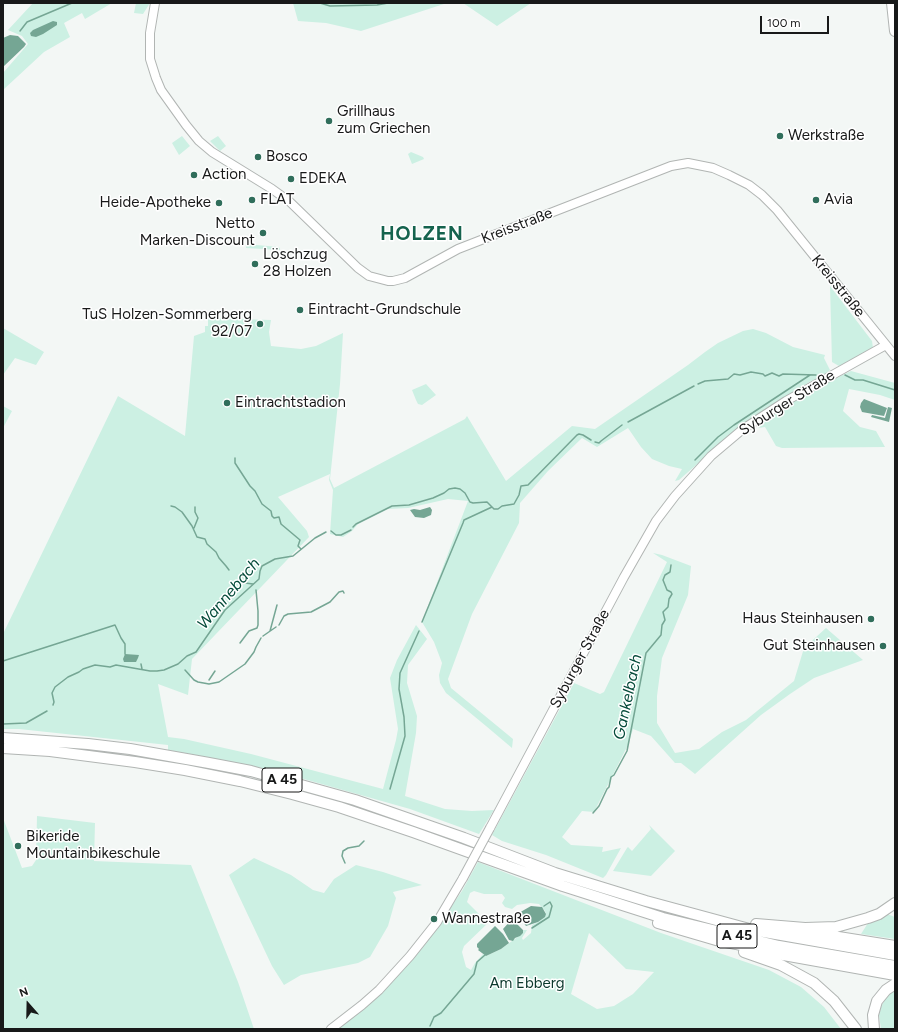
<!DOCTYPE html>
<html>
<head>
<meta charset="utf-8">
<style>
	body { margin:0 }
	#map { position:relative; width:898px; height:1032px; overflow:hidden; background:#f3f7f5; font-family:Figtree,sans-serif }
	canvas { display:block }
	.frame { position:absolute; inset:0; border:4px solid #181919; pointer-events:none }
	.north { position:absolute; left:8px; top:984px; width:40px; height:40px; -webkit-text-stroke:3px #fff; paint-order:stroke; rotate:340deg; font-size:11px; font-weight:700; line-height:16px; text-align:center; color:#181919 }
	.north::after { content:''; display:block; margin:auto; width:14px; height:18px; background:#181919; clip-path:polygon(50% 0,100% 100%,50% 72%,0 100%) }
	.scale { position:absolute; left:760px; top:16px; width:69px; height:18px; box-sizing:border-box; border:2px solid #181919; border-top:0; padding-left:5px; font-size:12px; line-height:14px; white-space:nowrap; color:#181919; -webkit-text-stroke:3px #fff; paint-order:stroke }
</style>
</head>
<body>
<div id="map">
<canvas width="898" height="1032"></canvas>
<div class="frame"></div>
<div class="north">N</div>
<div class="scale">100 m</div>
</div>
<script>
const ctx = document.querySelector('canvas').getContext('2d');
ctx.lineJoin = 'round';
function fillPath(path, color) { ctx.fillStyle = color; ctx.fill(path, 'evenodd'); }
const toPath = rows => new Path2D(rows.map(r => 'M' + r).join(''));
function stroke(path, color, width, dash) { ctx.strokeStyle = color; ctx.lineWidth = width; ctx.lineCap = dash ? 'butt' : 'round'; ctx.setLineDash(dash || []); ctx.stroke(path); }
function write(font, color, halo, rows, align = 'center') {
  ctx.font = font + ' Figtree,sans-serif'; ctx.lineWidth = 3; ctx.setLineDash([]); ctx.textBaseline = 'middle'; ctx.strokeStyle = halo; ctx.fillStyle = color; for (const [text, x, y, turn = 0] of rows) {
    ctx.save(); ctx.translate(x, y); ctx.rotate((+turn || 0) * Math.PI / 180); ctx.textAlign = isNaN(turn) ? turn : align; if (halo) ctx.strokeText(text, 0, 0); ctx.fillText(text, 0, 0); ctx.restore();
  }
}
const green = toPath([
	[33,3,112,3,85,19,82,13,64,23,70,37,44,52,3,90,3,73,28,44,22,36,8,30],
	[136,3,150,3,143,14,134,13],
	[293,3,447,3,361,31,326,23,298,21],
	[463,3,531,3,497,26],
	[182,136,190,146,179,155,172,143],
	[218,136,226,146,220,151,210,141],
	[411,152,423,157,424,159,412,164,408,154],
	[246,244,278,247,280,248,280,250,246,248],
	[830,286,872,341,873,348,839,366,832,362],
	[208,318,271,320,269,332,271,346,301,349,316,346,343,333,340,384,330,479,334,488,465,419,467,416,506,481,572,426,595,429,688,365,705,352,718,343,743,331,753,329,766,333,793,347,825,355,824,358,830,370,820,379,811,381,743,424,679,480,675,481,682,469,669,466,652,459,641,447,628,428,597,447,582,438,548,471,520,503,519,523,472,614,448,679,451,688,513,739,512,748,486,726,446,693,440,683,439,675,442,663,434,642,422,622,468,501,448,499,408,508,388,509,358,524,352,531,343,537,330,534,333,490,329,480,330,474,278,497,307,531,309,537,192,659,188,695,158,684,168,737,184,739,251,754,383,789,396,740,398,729,390,678,397,660,416,625,427,639,408,665,407,683,417,716,416,733,405,796,445,809,472,811,494,810,479,834,410,809,272,770,168,750,168,745,19,729,3,729,3,634,118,396,185,436,194,336,205,332,205,326,208,326],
	[3,328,44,352,36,365,15,358,3,375],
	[851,371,895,383,895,400,880,395,849,389,843,411,860,427,876,431,885,447,782,448,776,446,765,427,758,428,773,414,824,384],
	[426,384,436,395,422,405,418,404,416,400,412,390],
	[3,406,12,411,3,428],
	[653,553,662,555,691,566,688,595,662,658,657,696,657,723,675,753,699,749,722,732,746,720,794,681,804,648,826,628,863,660,814,678,790,694,761,715,695,774,681,763,675,763,651,736,633,729,628,745,594,812,582,811,562,837,571,845,603,847,602,852,621,848,606,875,603,878,546,855,502,841,492,835,574,683,600,694,604,692,667,562],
	[37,816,95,823,94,861,191,865,238,982,254,1029,3,1029,3,818,22,868,32,866,36,860],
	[649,825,675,851,651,876,613,871,627,848,628,847,632,851,651,829],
	[254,858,291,875,313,890,324,893,334,879,356,865,383,872,422,885,393,892,396,898,388,926,370,957,358,963,301,975,284,985,272,966,229,875],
	[478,862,661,933,769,970,801,987,824,1007,841,1029,335,1029,344,1022,446,914,462,891],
	[474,891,484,894,502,894,505,898,502,903,505,907,512,909,517,905,530,903,539,904,545,911,546,914,538,922,532,925,531,933,523,940,522,938,527,930,523,930,523,933,501,949,486,956,483,954,475,963,471,970,466,967,462,952,464,946,488,923,467,902,470,893],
	[589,933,626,969,654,972,633,994,614,1006,597,1009,571,994],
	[887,914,895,917,895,939,861,934,868,923],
	[895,989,895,1029,881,1029,879,1015,881,1007,886,997]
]);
const water = toPath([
	[53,21,57,22,57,25,43,34,36,37,31,36,30,33,33,30],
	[10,35,18,36,26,44,24,47,3,67,3,38],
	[864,399,887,408,884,416,862,412,860,407,861,403],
	[888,407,892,408,889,422,871,417,872,415,885,418],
	[430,507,432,510,431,515,424,518,415,517,410,510,414,509,420,510],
	[125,654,139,655,138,658,136,662,124,662,123,659],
	[531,906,542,907,546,914,545,917,538,922,526,926,517,914],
	[512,919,523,930,523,933,520,936,515,938,513,941,509,940,503,929],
	[495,926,503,934,509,943,501,949,486,956,478,950,479,949,477,947,477,944]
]);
const stream = toPath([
	[320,3,330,6,377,5,388,3],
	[20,31,27,22,72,3],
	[845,375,855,380,863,380,895,390],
	[698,384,705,381,728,379,734,374,740,375,751,372,763,374,765,376,772,373,779,376,783,374,816,375],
	[628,422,694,386],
	[595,442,599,443,601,441,622,425],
	[235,458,235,463,250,486,255,491,262,504,271,511,272,516,274,518,279,517,281,524,300,540,298,546,301,549],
	[695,460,718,437,734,425,810,375],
	[171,506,175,507,182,512,192,526,197,537,205,539,207,544,216,552,219,558,226,566,229,570],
	[353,527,356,524,392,506,409,505,433,498,444,493,449,489,455,488,460,489,465,493,470,502,473,503,487,502,494,509,498,509,502,506,514,504,519,495,521,486,528,485,577,435,579,434,583,435,591,440],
	[194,528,198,518,195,512,195,507],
	[331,531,336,535,341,535,351,530],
	[245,583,253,584],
	[422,622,463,523,464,520,492,507],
	[279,625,284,616,288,614,311,612,330,602,339,592,343,591,344,593],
	[270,631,277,605],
	[263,636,276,627],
	[240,643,249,631,257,628,258,625,258,611,256,590],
	[3,661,115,625,121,638,125,644,125,654],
	[141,664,142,669],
	[185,670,194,680,198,682,209,684,219,682,245,664,254,652,256,647,261,638],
	[209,680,215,671],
	[53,705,54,702,52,693,55,687,68,677,79,672,83,669,95,665,110,667,116,665,150,671,157,671,164,670,178,664,187,656,196,652,225,610,259,579,260,571,262,566,275,559,293,556,315,538,326,532],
	[3,724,26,723,47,711],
	[390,789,405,736,404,717,399,689,400,673,419,631],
	[593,813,599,806,607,789,609,787,611,777,614,775,627,751,646,653,661,635,662,625,665,620,663,612,668,607,669,599,672,594,671,592,667,590,663,580,665,575,670,572,671,565],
	[345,863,342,856,343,851,348,848,359,846,364,841],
	[532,928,549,917,552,906,550,902,544,906],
	[430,1026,434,1017,441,1013,474,974,477,962,485,955]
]);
const secondary = toPath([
	[155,3,150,33,150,59,156,78,161,90,186,125,199,141,212,152,272,189,290,202,358,268,369,276,388,281,393,281,405,278,458,249,671,166,688,163,713,168,729,175,749,185,762,195,777,210,895,356],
	[490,828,624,577,656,521,675,496,711,456,743,429,786,401,886,345],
	[331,1029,362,1005,379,990,410,956,437,922,463,878]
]);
const highway = toPath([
	[892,3,895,31],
	[3,738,88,744,130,749,209,763,251,771,355,800,464,838,555,873,646,901,753,930,895,955],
	[3,748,50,751,135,762,185,770,240,781,292,794,339,807,413,832,563,886,663,918,779,946,895,966],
	[658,923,716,940,736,944,778,954,895,975],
	[756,924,805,928,836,927,868,918,879,914,895,903],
	[788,929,895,946],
	[744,952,781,965,814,983,834,1001,856,1029],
	[874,1029,873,1015,877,1001,886,990,895,984]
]);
const secondaryBridge = toPath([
	[463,878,490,828]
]);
const markers = [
	[329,121,4,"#306e5b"],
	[780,136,4,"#306e5b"],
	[258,157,4,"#306e5b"],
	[194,175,4,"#306e5b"],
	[291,179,4,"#306e5b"],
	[252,200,4,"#306e5b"],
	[816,200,4,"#306e5b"],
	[219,203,4,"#306e5b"],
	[263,233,4,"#306e5b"],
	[255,264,4,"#306e5b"],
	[300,310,4,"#306e5b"],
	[260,324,4,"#306e5b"],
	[227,403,4,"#306e5b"],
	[871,619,4,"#306e5b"],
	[883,646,4,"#306e5b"],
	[18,846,4,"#306e5b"],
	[434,919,4,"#306e5b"]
];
const shields = [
	[282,780,40],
	[737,936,40]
];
const shieldNames = [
	["A 45",282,780],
	["A 45",737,936]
];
const poiNames = [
	["Grillhaus",337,112],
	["zum Griechen",337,129],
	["Werkstraße",788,136],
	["Bosco",266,157],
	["Action",202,175],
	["EDEKA",299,179],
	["FLAT",260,200],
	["Avia",824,200],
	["Heide-Apotheke",211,203,"right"],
	["Netto",255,224,"right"],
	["Marken-Discount",255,241,"right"],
	["Löschzug",263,255],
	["28 Holzen",263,272],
	["Eintracht-Grundschule",308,310],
	["TuS Holzen-Sommerberg",252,315,"right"],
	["92/07",252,332,"right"],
	["Eintrachtstadion",235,403],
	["Haus Steinhausen",863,619,"right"],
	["Gut Steinhausen",875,646,"right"],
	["Bikeride",26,837],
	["Mountainbikeschule",26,854],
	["Wannestraße",442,919]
];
const streetNames = [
	["Kreisstraße",517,226,-21],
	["Kreisstraße",838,286,51],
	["Syburger Straße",787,403,-32],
	["Syburger Straße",580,659,-62]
];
const parkNames = [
	["Am Ebberg",527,984]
];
const waterNames = [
	["Wannebach",229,594,-50],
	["Gankelbach",628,697,-78]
];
const districtNames = [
	["HOLZEN",422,234]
];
fillPath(green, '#ccf0e3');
fillPath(water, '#75a694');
stroke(stream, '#75a694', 1.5);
stroke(secondary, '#b1b5b3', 10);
stroke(highway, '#b1b5b3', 12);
stroke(secondary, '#fff', 8);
stroke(highway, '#fff', 10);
stroke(secondaryBridge, '#b1b5b3', 10, []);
stroke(secondaryBridge, '#fff', 8);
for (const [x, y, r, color] of markers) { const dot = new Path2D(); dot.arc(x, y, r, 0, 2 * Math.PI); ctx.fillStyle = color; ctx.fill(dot); stroke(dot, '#fff', 1.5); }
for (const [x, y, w] of shields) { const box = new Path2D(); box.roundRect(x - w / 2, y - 12, w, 24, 3); ctx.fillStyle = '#fff'; ctx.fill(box); stroke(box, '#181919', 1); }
write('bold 14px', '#181919', null, shieldNames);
write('15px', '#181919', '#fff', poiNames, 'left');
write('15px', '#181919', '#fff', streetNames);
write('15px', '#0b382c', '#fff', parkNames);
write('italic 16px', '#054b3a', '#fff', waterNames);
ctx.letterSpacing = '1px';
write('bold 19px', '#15634e', '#fff', districtNames);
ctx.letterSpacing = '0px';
</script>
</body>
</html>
